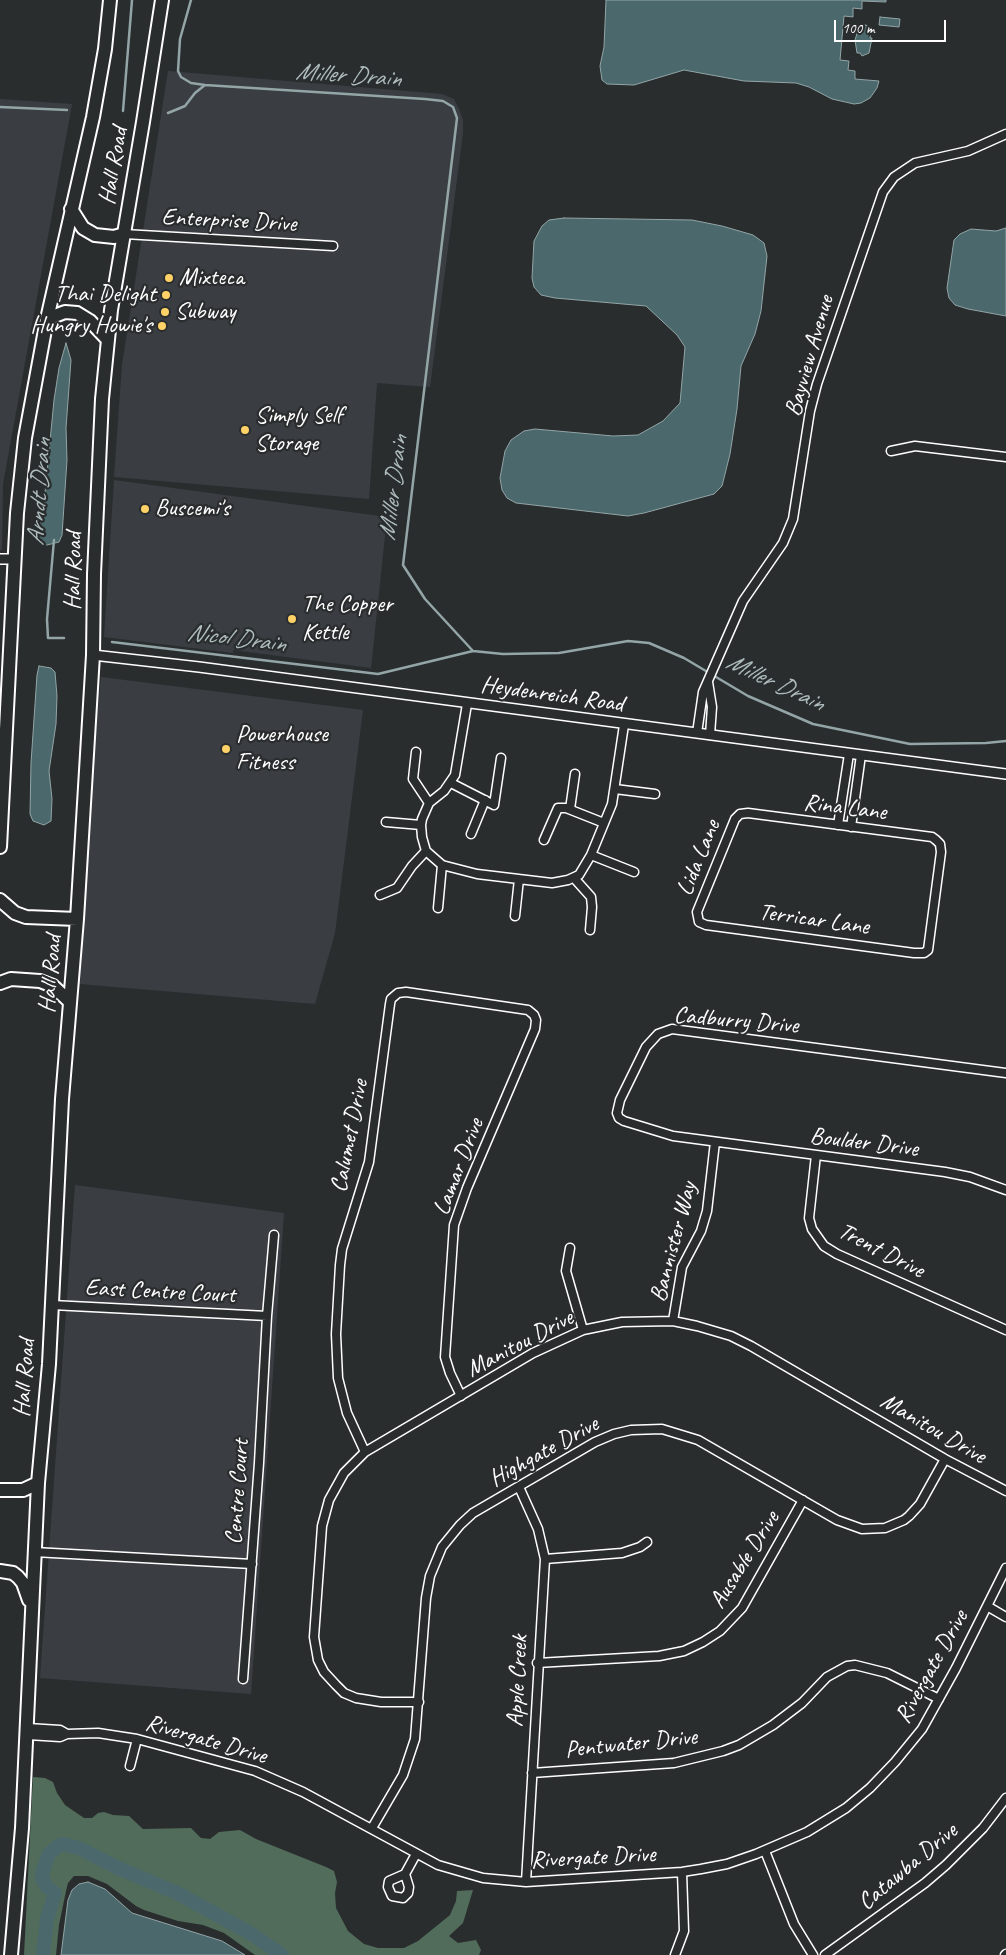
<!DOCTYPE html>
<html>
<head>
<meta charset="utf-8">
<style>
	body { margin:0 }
	#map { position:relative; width:1006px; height:1955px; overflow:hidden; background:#2a2d2e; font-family:Caveat,sans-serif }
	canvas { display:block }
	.scale { position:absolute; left:834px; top:20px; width:112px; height:22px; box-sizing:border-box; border:2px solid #fff; border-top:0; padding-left:6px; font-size:15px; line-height:18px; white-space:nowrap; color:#fff; -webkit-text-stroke:4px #2a2d2e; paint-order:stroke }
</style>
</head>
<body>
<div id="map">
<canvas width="1006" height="1955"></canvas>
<div class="scale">100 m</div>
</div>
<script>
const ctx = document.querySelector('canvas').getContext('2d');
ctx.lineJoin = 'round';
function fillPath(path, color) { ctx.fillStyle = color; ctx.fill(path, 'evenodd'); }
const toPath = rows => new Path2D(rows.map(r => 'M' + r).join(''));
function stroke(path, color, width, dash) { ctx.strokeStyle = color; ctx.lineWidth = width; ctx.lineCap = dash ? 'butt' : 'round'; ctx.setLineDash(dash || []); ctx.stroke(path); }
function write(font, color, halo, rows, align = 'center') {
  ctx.font = font + ' Caveat,sans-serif'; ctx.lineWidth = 4.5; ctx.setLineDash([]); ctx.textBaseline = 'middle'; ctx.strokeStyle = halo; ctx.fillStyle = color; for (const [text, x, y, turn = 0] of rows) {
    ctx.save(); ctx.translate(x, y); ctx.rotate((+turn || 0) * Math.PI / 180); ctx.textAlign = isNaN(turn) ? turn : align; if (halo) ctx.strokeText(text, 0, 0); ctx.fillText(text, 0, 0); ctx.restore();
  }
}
const built = toPath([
	[168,71,442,94,454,99,459,109,463,120,463,133,430,387,377,383,369,499,114,477,122,365],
	[0,99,72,104,3,484,2,550,0,550],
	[114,480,387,517,371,668,233,650,233,653,104,637],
	[101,677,363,710,335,933,315,1004,80,984,89,808],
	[75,1185,284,1213,251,1694,40,1678]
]);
const green = toPath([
	[33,1777,45,1778,53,1782,57,1793,65,1805,84,1818,92,1818,98,1813,104,1812,113,1815,129,1816,143,1829,191,1828,201,1838,210,1839,219,1832,240,1830,256,1839,326,1867,334,1871,337,1882,335,1893,336,1908,348,1931,364,1944,378,1948,404,1948,418,1941,450,1915,456,1901,457,1891,473,1890,463,1923,449,1936,458,1943,476,1940,481,1950,479,1955,255,1955,224,1933,203,1925,178,1921,144,1910,136,1906,107,1884,88,1876,74,1876,68,1883,66,1891,59,1925,56,1955,24,1955]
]);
const water = toPath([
	[606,0,886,0,886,2,862,1,862,9,853,8,853,17,844,16,840,60,849,61,848,70,855,71,855,79,879,81,877,88,870,98,861,103,854,104,832,99,809,87,796,83,744,81,684,70,634,85,607,84,602,80,600,66,604,47,606,0],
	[880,17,900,19,899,27,879,25,880,17],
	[863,25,866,25,871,29,870,38,872,38,869,53,862,56,860,53,857,53,855,40,859,27,863,25],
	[564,218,692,220,722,226,753,235,764,243,767,256,761,311,755,334,741,366,737,409,730,454,722,486,714,494,644,513,628,516,516,503,507,498,502,490,500,478,505,451,511,440,524,431,535,429,613,436,638,435,663,421,680,403,685,347,677,335,646,306,555,298,541,295,534,287,532,278,534,241,542,226,549,220,564,218],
	[1006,228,1006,316,968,309,955,305,949,298,947,288,954,240,960,234,971,229,996,231,1006,228],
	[66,343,71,360,66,428,67,460,62,535,59,542,47,545,41,543,37,537,38,533,44,503,54,400,59,368,66,343],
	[39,666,51,668,55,672,57,696,56,724,49,771,52,799,51,821,44,825,33,821,30,814,31,763,37,675,39,666],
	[88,1882,105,1889,132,1913,222,1941,245,1955,61,1955,68,1900,72,1890,79,1884,88,1882]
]);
const stream = toPath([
	[191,0,180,39,178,71,181,77,191,83,205,85,425,99,443,101,453,107,457,118,403,565,425,599,473,651],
	[0,107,67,110],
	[123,111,132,0],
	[168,113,185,106,195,93,205,85],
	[54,540,47,619,48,638,64,638],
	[112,642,378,674,473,651,503,654,559,653,628,641,649,643,684,658,748,696,813,724,910,744,986,743,1006,741]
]);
const river = toPath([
	[43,1955,47,1918,55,1893,47,1887,42,1878,43,1870,49,1854,58,1846,63,1844,79,1848,116,1867,177,1893,250,1933,282,1955]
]);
const minor = toPath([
	[124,234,333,246],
	[891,451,915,446,1006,457],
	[708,682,712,707,710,735],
	[697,733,703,692,743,601,783,543,793,519,810,411,817,384,883,192,894,177,915,163,968,151,1006,134],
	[416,752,413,779,429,803],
	[451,783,494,805,501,758],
	[615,789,655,794],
	[570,809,575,774],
	[748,813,932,837,936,840,940,844,941,852,928,950,924,953,914,953,706,925,699,922,697,912,735,819,740,814,748,813],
	[386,822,421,825],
	[838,825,849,754],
	[851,827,861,755],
	[471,834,485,800],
	[544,840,558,808,566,808,604,823],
	[426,851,442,865,477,874,552,883,568,880,579,875,591,855,612,804,624,725],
	[591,855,634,872],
	[574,878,591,897,592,907,590,930],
	[380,895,397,888,412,866,426,851,422,837,421,825,422,819,429,803,444,791,455,775,467,704],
	[438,908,442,865],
	[515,916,519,879],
	[1006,1073,672,1029,658,1034,646,1047,620,1100,617,1113,619,1118,624,1121,673,1136,945,1172,970,1177,1006,1190],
	[816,1155,809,1218,812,1229,824,1246,837,1254,1006,1330],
	[570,1248,566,1271,583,1330],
	[52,1305,267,1316],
	[673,1321,682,1267,701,1231,707,1211,715,1142],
	[365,1452,347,1413,338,1378,336,1334,340,1265,342,1249,369,1162,390,1004,391,999,398,993,406,992,528,1010,534,1015,536,1020,535,1029,467,1188,454,1225,445,1357,450,1373,461,1396],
	[519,1487,538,1529,545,1559,526,1882],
	[34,1552,252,1564],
	[545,1559,622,1553,640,1547,647,1542],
	[987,1606,1006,1617],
	[537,1663,659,1656,684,1651,703,1642,720,1631,742,1608,803,1500],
	[243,1679,259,1463,267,1316,274,1235],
	[419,1702,381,1702,356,1698,344,1693,336,1685,324,1672,318,1660,314,1637,322,1526,329,1500,344,1473,365,1452,533,1353,583,1330,622,1322,673,1321,697,1326,731,1336,751,1346,945,1459,1006,1491],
	[67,1734,98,1733,137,1739,255,1771,303,1792,438,1865,483,1878,526,1882,682,1872,701,1869,727,1864,756,1854,807,1832,846,1808,870,1788,895,1762,922,1729,956,1668,1006,1568],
	[28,1735,60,1737,67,1734,60,1730,28,1728],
	[130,1766,137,1739],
	[532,1773,674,1763,723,1751,739,1745,773,1725,802,1703,827,1677,847,1666,855,1665,887,1673,939,1699],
	[372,1828,403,1775,415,1739,426,1598,430,1576,442,1547,460,1525,473,1513,595,1442,614,1434,631,1430,662,1429,698,1440,837,1520,862,1529,885,1528,904,1520,909,1516,920,1504,945,1459],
	[765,1851,794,1924,813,1955],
	[405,1874,409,1887,408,1893,403,1898,392,1896,388,1887,389,1881,405,1874,416,1854],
	[675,1955,684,1931,682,1872],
	[825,1955,925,1883,946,1865,983,1828,1006,1798],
	[1005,1955,1006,1954]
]);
const tertiary = toPath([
	[0,559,15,559],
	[93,655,199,667,1006,774]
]);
const trunk = toPath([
	[71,209,83,228,95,235,114,237,124,234],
	[47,319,65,312,77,313,90,321,107,339],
	[0,847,17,513,25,438,47,319,93,117,105,49,110,0],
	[0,900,15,913,26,917,77,919],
	[0,983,11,979,40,981,53,986,70,1002],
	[0,1490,23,1490,38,1483],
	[0,1571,13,1573,18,1577,23,1583,29,1600],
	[11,1955,22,1828,38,1483,49,1364,62,1099,77,919,93,655,94,574,102,399,111,310,143,122,162,0]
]);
const markers = [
	[169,278,5,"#ffd166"],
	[166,295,5,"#ffd166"],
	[165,312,5,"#ffd166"],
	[162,326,5,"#ffd166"],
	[245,430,5,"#ffd166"],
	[145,509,5,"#ffd166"],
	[292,619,5,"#ffd166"],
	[226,749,5,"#ffd166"]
];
const streetNames = [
	["Hall Road",114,166,-80],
	["Enterprise Drive",229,221,3],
	["Bayview Avenue",810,356,-74],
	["Hall Road",74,571,-89],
	["Heydenreich Road",552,695,8],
	["Rina Lane",845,808,7],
	["Lida Lane",699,858,-68],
	["Terricar Lane",814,920,8],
	["Hall Road",51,974,-85],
	["Cadburry Drive",736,1021,5],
	["Calumet Drive",350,1136,-79],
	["Boulder Drive",864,1143,7],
	["Lamar Drive",459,1167,-69],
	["Bannister Way",674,1242,-75],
	["Trent Drive",881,1251,27],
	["East Centre Court",160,1292,3],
	["Manitou Drive",520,1344,-28],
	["Hall Road",25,1378,-86],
	["Manitou Drive",933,1429,30],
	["Highgate Drive",544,1452,-29],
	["Centre Court",238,1492,-86],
	["Ausable Drive",745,1560,-58],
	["Rivergate Drive",932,1667,-61],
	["Apple Creek",518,1681,-87],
	["Rivergate Drive",206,1740,16],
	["Pentwater Drive",631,1744,-6],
	["Rivergate Drive",593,1858,-3],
	["Catawba Drive",908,1867,-40]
];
const poiNames = [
	["Mixteca",179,278],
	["Thai Delight",156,295,"right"],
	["Subway",175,312],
	["Hungry Howie's",152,326,"right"],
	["Simply Self",255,416],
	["Storage",255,444],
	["Buscemi's",155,509],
	["The Copper",302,605],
	["Kettle",302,633],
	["Powerhouse",236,735],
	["Fitness",236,763]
];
const waterNames = [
	["Miller Drain",348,76,4],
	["Miller Drain",394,488,-83],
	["Arndt Drain",40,492,-86],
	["Nicol Drain",236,639,7],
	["Miller Drain",775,683,25]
];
fillPath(built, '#3a3e43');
fillPath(green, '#516c5b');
fillPath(water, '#4b696c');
stroke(water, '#93a5a7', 1);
stroke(stream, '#93a5a7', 2.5);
stroke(river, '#4b696c', 14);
stroke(minor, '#fff', 11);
stroke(tertiary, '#fff', 12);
stroke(trunk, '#fff', 16);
stroke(minor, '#2a2d2e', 8);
stroke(tertiary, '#2a2d2e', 9);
stroke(trunk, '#2a2d2e', 12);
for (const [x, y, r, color] of markers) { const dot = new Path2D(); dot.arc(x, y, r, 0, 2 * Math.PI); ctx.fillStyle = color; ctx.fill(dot); stroke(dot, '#2a2d2e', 2); }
write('24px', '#fff', '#2a2d2e', streetNames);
write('24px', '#fff', '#2a2d2e', poiNames, 'left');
write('italic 25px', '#aebcbd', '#2a2d2e', waterNames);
</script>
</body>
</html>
